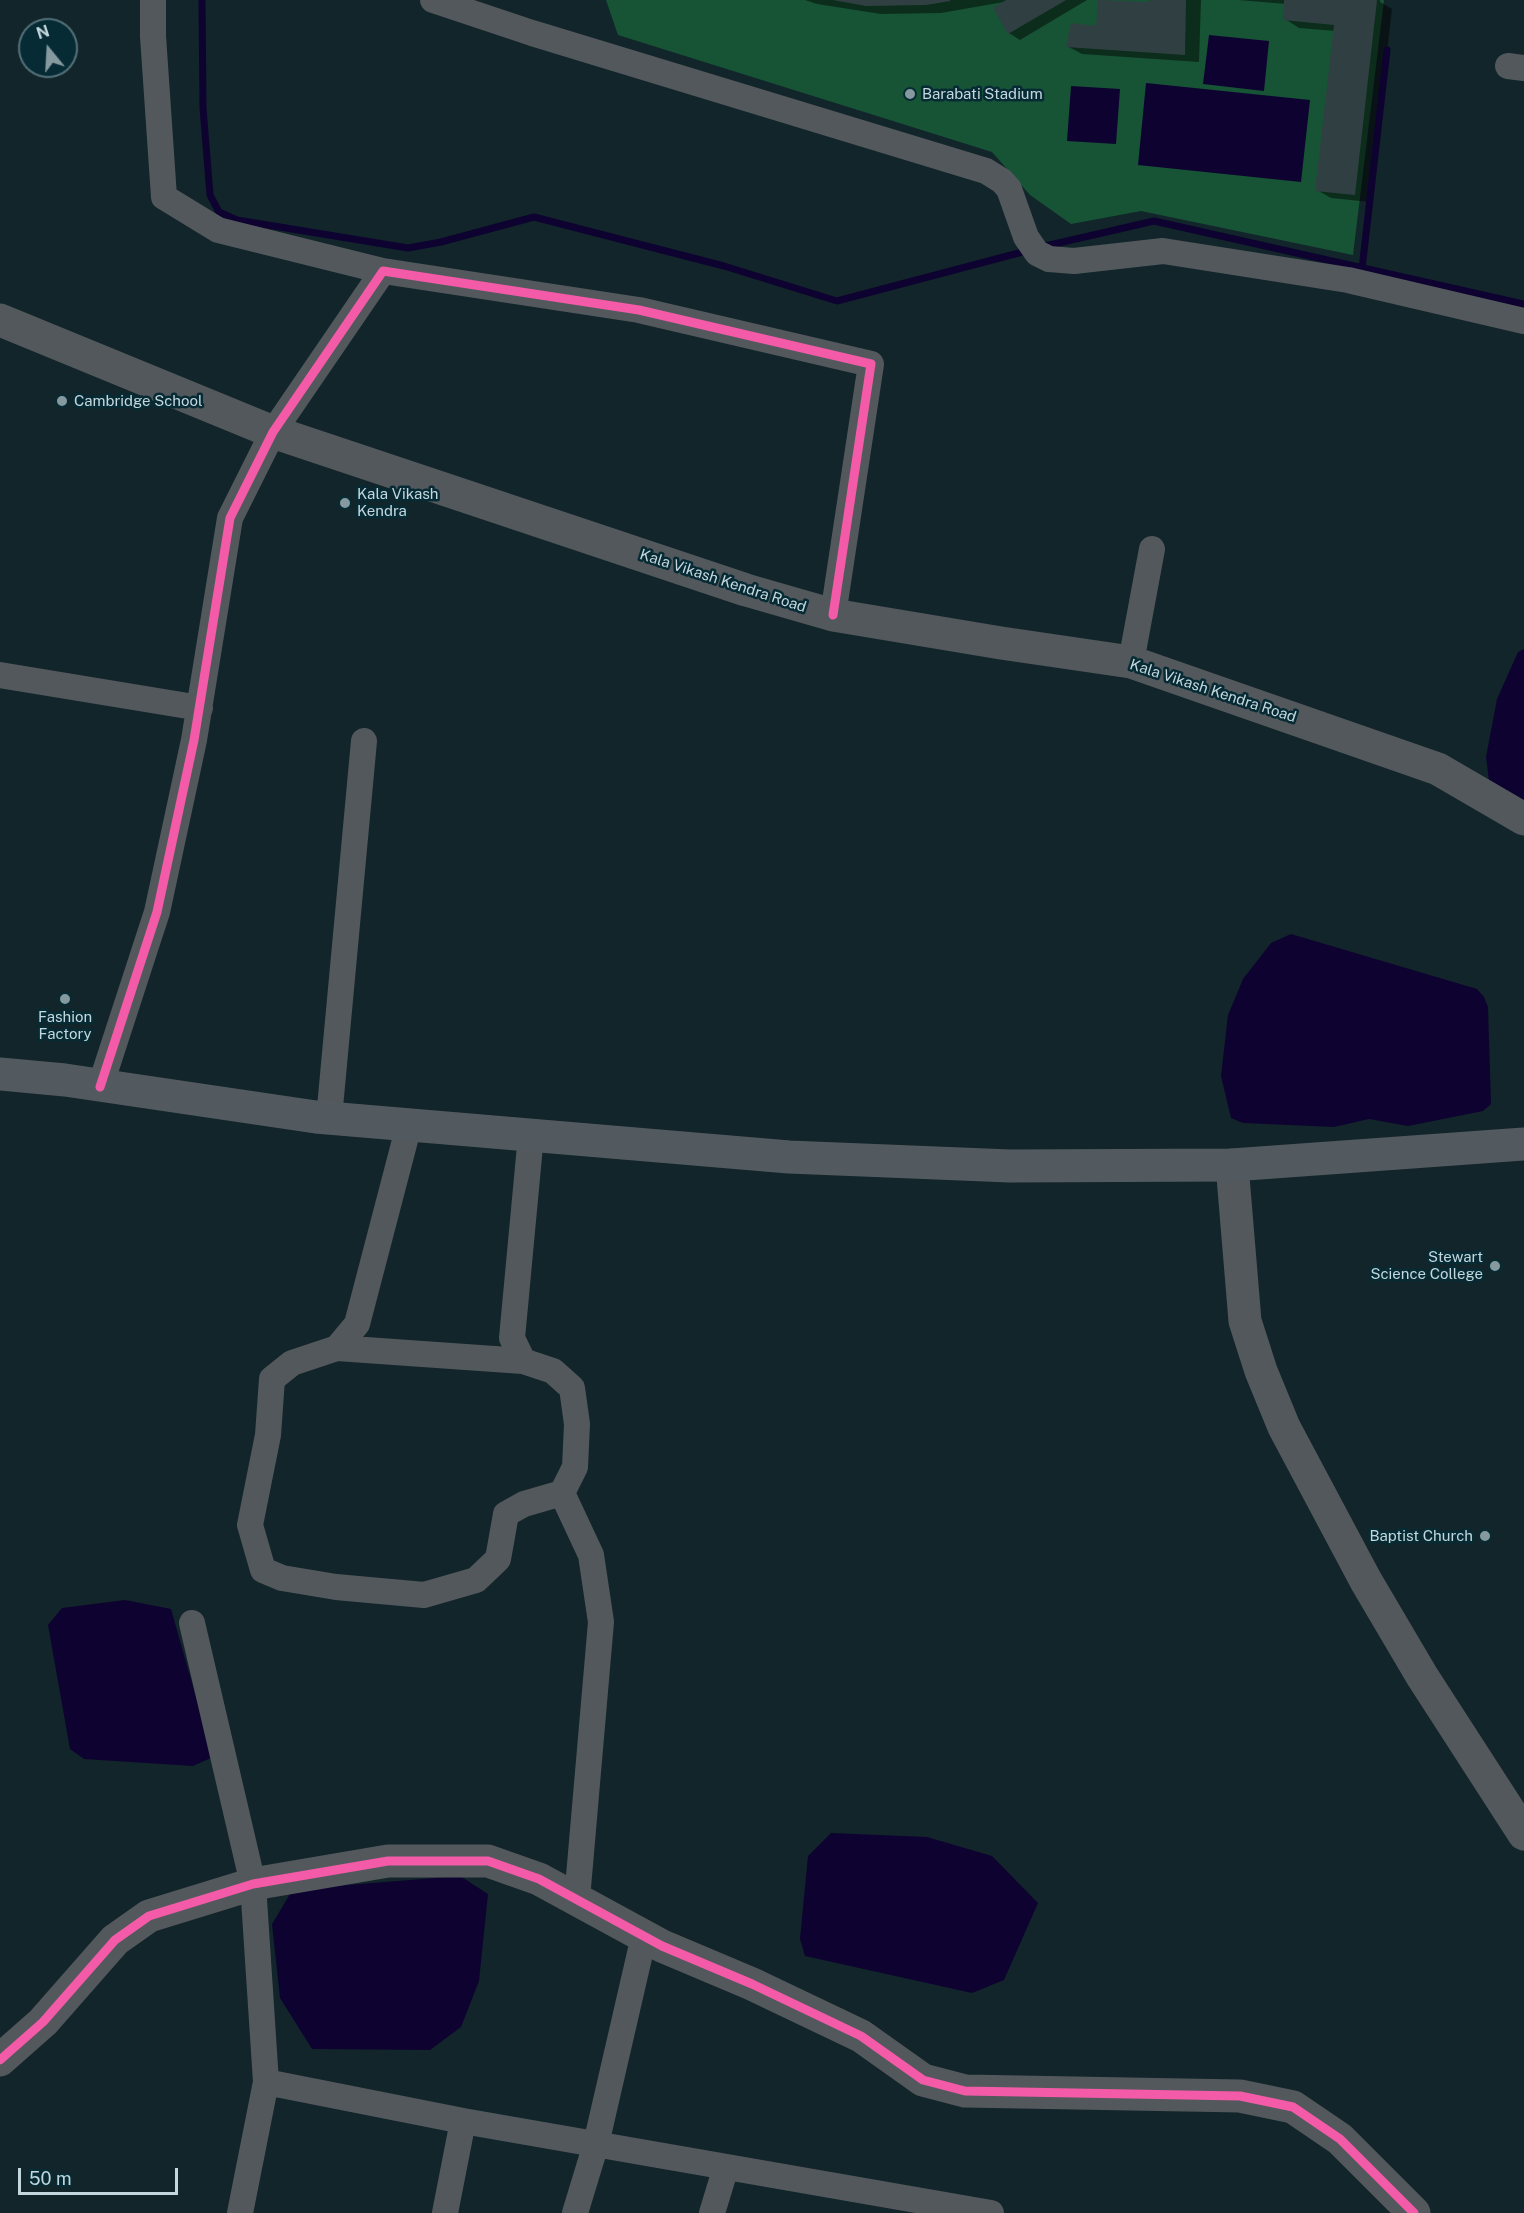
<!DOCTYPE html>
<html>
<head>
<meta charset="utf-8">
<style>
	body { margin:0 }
	#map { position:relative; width:1524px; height:2213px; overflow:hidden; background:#12252a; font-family:"Public Sans",sans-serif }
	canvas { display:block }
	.north { position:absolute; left:18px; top:18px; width:60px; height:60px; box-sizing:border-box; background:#072b35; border:2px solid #537079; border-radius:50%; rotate:342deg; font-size:16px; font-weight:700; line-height:24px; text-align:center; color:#c5d7de }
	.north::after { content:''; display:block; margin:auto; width:21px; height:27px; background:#86999f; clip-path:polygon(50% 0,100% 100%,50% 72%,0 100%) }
	.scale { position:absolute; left:18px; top:2168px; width:160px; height:27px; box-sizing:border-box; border:3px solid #c5d7de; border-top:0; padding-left:8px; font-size:18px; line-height:21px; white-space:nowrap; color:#c5d7de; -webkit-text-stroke:4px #072b35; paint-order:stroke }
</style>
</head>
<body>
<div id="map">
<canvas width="1524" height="2213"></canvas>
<div class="north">N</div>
<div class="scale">50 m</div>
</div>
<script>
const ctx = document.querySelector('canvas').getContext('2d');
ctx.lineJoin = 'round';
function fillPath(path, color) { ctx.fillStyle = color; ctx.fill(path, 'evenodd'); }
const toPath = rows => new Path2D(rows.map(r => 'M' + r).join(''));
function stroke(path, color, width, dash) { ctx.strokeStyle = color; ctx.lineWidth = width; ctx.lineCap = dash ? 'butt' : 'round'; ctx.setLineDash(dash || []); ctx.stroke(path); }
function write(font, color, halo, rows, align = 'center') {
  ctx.font = font + ' "Public Sans",sans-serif'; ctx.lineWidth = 5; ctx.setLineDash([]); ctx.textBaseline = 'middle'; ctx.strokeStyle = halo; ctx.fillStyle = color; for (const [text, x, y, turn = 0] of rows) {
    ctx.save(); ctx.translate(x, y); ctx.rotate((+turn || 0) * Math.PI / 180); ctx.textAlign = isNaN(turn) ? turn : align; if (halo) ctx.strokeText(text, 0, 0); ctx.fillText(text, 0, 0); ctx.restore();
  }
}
const green = toPath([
	[606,0,1384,0,1353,255,1141,211,1071,224,1030,195,992,152,618,35]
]);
const water = toPath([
	[1209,35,1269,41,1264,91,1203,84],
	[1146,83,1310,100,1301,182,1138,165],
	[1071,86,1120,89,1116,144,1067,141],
	[1524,649,1524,817,1491,797,1486,757,1497,699,1518,652],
	[1291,934,1477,989,1484,997,1488,1007,1491,1104,1483,1111,1408,1126,1369,1119,1334,1127,1243,1123,1231,1118,1221,1076,1228,1015,1243,979,1271,943],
	[125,1600,171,1609,213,1757,193,1766,84,1759,70,1749,48,1625,62,1608],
	[831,1833,927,1837,992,1856,1038,1903,1004,1980,972,1993,805,1956,800,1939,808,1856],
	[460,1876,488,1894,479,1981,461,2027,430,2050,312,2049,280,1998,272,1924,290,1894,322,1887]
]);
const shadow = toPath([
	[805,0,1087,0,1020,40,1009,33,995,8,1004,2,941,13,881,14,817,4],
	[1150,0,1201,0,1199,62,1082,54,1067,46,1098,27,1150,3],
	[1238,0,1380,0,1380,2,1392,9,1370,202,1331,198,1317,190,1335,31,1299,28,1285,19,1286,4]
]);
const stream = toPath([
	[202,0,203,108,210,195,219,212,237,220,408,248,441,242,534,217,724,266,837,301,1030,250],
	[1041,247,1154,221,1524,304],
	[1362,269,1387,50]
]);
const building = toPath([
	[833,0,950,0,950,1,926,5,866,6],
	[1006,0,1066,0,1008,34,993,8],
	[1098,0,1149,2,1149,0,1186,0,1185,55,1066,47,1071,23,1096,26],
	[1284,0,1377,0,1355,195,1315,191,1334,25,1283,20]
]);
const minor = toPath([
	[153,0,153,36,164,197,218,230,383,271],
	[433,0,532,33,986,171,1002,181,1009,189,1026,237,1037,253,1049,259,1074,261,1163,251,1348,280,1524,321],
	[1508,66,1524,68],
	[1131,662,1152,549],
	[0,675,200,708],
	[100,1087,157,912,194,740,230,518,273,432,383,271,639,310,871,364,833,615],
	[329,1118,364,741],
	[409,1125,357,1324,337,1348,292,1363,272,1379,268,1435,250,1525,263,1570,282,1578,336,1587,424,1595,476,1580,498,1559,506,1514,524,1504,562,1493,575,1467,577,1424,572,1388,553,1371,523,1361,512,1338,531,1135],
	[337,1348,523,1361],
	[562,1493,591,1555,601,1622,577,1899],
	[192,1623,253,1884,266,2082,240,2213],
	[266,2082,463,2121,445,2213],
	[463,2121,991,2213],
	[575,2213,596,2144,644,1936],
	[712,2213,726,2167]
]);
const tertiary = toPath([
	[0,320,273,432,746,590,833,615,1001,643,1131,662,1438,769,1524,819],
	[1232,1165,1245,1321,1261,1371,1284,1427,1366,1581,1422,1676,1524,1834],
	[0,2060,43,2022,115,1940,149,1916,253,1884,388,1861,488,1861,539,1879,662,1946,752,1984,861,2036,923,2080,965,2091,1240,2096,1293,2107,1340,2139,1414,2213]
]);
const secondary = toPath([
	[0,1074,65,1080,316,1117,789,1157,1010,1166,1232,1165,1524,1144]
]);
const cycleway = toPath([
	[100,1087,157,912,194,740,230,518,273,432,383,271,639,310,871,364,833,615],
	[0,2060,43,2022,115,1940,149,1916,253,1884,388,1861,488,1861,539,1879,662,1946,752,1984,861,2036,923,2080,965,2091,1240,2096,1293,2107,1340,2139,1414,2213]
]);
const markers = [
	[910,94,6,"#86999f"],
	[62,401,6,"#86999f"],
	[345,503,6,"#86999f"],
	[65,999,6,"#86999f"],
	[1495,1266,6,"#86999f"],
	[1485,1536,6,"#86999f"]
];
const poiNames = [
	["Barabati Stadium",922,94],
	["Cambridge School",74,401],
	["Kala Vikash",357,494],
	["Kendra",357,511],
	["Fashion",65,1017,"center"],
	["Factory",65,1034,"center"],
	["Stewart",1483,1257,"right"],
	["Science College",1483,1274,"right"],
	["Baptist Church",1473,1536,"right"]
];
const streetNames = [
	["Kala Vikash Kendra Road",723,581,18],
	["Kala Vikash Kendra Road",1213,691,18]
];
fillPath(green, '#175436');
fillPath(water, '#0e0330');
fillPath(shadow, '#0007');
stroke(stream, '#0e0330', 7);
fillPath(building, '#304042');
stroke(minor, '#53585c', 26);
stroke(tertiary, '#53585c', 33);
stroke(secondary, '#535a5f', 33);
stroke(cycleway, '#f35aa7', 9);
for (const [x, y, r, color] of markers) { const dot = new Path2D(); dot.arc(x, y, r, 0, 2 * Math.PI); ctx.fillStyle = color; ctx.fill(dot); stroke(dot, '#072b35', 2); }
write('15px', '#c5d7de', '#072b35', poiNames, 'left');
write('15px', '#c5d7de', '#072b35', streetNames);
</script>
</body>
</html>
